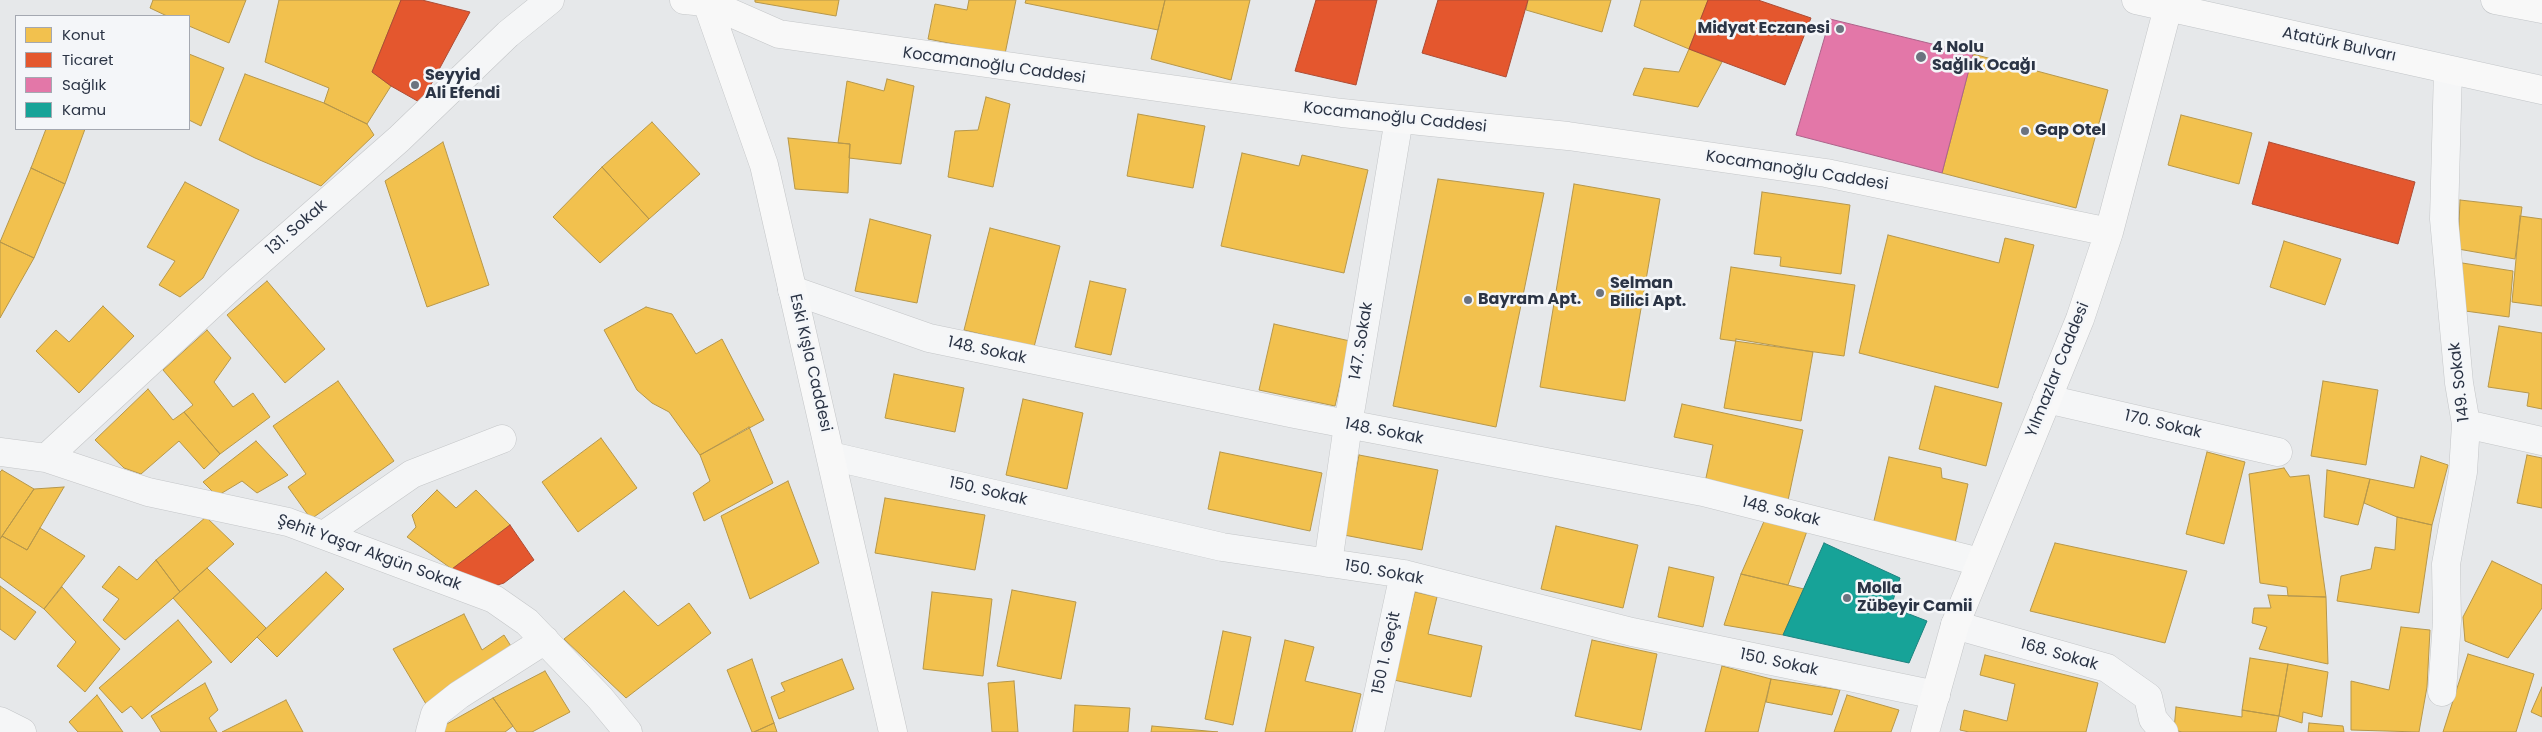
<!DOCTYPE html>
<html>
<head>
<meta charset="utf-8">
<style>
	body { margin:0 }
	#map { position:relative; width:2542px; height:732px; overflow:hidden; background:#e6e8ea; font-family:Poppins,sans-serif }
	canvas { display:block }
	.legend { position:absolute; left:15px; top:15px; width:175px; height:115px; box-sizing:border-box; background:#f4f6f9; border:1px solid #a4a8b1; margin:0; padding:6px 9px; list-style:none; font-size:15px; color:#2b3445 }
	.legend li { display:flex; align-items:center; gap:10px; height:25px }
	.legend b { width:25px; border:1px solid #a4a8b1 }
</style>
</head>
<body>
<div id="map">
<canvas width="2542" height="732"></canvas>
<ul class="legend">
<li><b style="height:14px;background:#f2c14e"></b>Konut</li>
<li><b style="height:14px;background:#e4572e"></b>Ticaret</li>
<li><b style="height:14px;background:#e377a8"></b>Sağlık</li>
<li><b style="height:14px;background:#17a398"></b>Kamu</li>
</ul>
</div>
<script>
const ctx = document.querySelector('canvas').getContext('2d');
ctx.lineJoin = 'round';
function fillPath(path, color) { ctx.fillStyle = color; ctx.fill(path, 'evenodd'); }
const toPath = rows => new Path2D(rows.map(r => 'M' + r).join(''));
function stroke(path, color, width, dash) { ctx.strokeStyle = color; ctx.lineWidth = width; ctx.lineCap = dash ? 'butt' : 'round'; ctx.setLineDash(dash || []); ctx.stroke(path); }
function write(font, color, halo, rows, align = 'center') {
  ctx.font = font + ' Poppins,sans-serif'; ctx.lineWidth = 5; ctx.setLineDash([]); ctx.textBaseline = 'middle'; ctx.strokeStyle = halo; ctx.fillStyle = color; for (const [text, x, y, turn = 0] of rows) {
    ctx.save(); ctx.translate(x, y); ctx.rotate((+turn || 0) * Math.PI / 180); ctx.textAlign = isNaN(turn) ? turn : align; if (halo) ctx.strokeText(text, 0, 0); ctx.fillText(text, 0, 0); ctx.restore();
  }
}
const homes = toPath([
	[153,0,246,0,229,43,189,26,189,16,167,16,150,8,153,0],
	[279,0,401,0,372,72,391,86,367,124,324,103,329,88,265,62,279,0],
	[755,0,839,0,836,16,755,2,755,0],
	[969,0,1016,0,1005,54,928,39,935,4,967,10,969,0],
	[1026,0,1165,0,1158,30,1025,3,1026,0],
	[1165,0,1250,0,1231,80,1151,59,1165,0],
	[1528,0,1611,0,1602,32,1526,10,1528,0],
	[1641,0,1708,0,1689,49,1634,26,1641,0],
	[1689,49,1722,62,1698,107,1633,95,1644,68,1679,72,1689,49],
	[189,54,224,68,201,126,189,120,189,54],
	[1973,54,2108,90,2076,208,1942,173,1973,54],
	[245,74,324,103,367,124,374,135,321,186,255,158,219,140,245,74],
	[887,79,914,86,901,164,849,158,850,144,838,143,847,81,884,91,887,79],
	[986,97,1010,104,993,187,948,177,955,131,978,130,986,97],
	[1138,114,1205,126,1193,188,1127,176,1138,114],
	[2181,115,2252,133,2239,184,2168,165,2181,115],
	[652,122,700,174,649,219,602,167,652,122],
	[46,129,85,129,65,184,31,168,46,129],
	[788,138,850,144,848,193,795,189,788,138],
	[443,142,489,285,427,307,385,181,443,142],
	[1242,153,1299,166,1302,155,1368,170,1344,273,1221,246,1242,153],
	[602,167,649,219,600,263,553,217,602,167],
	[31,168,65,184,34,258,0,242,31,168],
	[1438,179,1544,193,1496,427,1393,406,1438,179],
	[185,182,239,210,203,278,180,297,159,285,175,261,147,247,185,182],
	[1574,184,1660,199,1625,401,1540,387,1574,184],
	[1762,192,1850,205,1841,274,1780,266,1781,257,1754,254,1762,192],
	[2460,200,2522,207,2515,259,2458,249,2460,200],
	[2520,216,2542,219,2542,306,2512,302,2520,216],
	[870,219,931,235,917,303,855,291,870,219],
	[990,228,1060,246,1034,347,964,330,990,228],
	[1888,235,1999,263,2005,238,2034,245,1998,388,1859,353,1888,235],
	[2284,241,2341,259,2325,305,2270,287,2284,241],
	[0,242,34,258,0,318,0,242],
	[2456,262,2513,271,2509,317,2458,310,2456,262],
	[1731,267,1855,285,1844,356,1720,339,1731,267],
	[267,281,325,349,285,383,227,315,267,281],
	[1090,281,1126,289,1111,355,1075,347,1090,281],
	[103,306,134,336,79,393,36,351,56,330,69,342,103,306],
	[646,307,672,314,696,354,722,339,764,420,700,455,669,412,652,403,637,390,604,330,646,307],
	[1274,324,1350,341,1335,406,1259,390,1274,324],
	[2499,326,2542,333,2542,409,2527,406,2529,393,2488,387,2499,326],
	[207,330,231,358,214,382,233,407,253,393,270,417,220,454,184,412,193,405,163,370,207,330],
	[1736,339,1813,352,1801,421,1724,408,1736,339],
	[894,374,964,388,955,432,885,418,894,374],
	[338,381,394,461,311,519,288,487,306,474,273,426,338,381],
	[2323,381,2378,390,2366,465,2311,456,2323,381],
	[1935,386,2002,403,1986,466,1919,449,1935,386],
	[148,389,173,420,184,412,220,454,204,469,179,441,141,474,124,468,95,440,148,389],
	[1023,399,1083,413,1067,489,1006,475,1023,399],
	[1682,404,1803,430,1787,505,1704,487,1713,445,1674,437,1682,404],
	[749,427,773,483,704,521,693,493,710,481,700,455,749,427],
	[601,438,637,488,578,532,542,482,601,438],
	[256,441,288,475,257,493,242,481,217,496,203,482,256,441],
	[1220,452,1322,473,1310,531,1208,509,1220,452],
	[2207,452,2245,462,2224,544,2186,534,2207,452],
	[1359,455,1438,470,1422,550,1344,535,1359,455],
	[2527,455,2542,458,2542,508,2517,503,2527,455],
	[2421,456,2448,465,2432,525,2397,517,2364,503,2370,479,2414,488,2421,456],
	[1889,457,1941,468,1942,478,1968,484,1955,543,1873,525,1889,457],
	[2284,468,2290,477,2309,475,2326,597,2288,596,2287,587,2260,583,2249,474,2284,468],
	[2,470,34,489,0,539,0,472,2,470],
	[2327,470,2370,479,2358,525,2324,517,2327,470],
	[788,481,819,563,750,599,721,516,788,481],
	[64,487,27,550,2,536,34,489,64,487],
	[437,490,456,508,476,490,510,525,452,569,407,537,416,527,412,515,437,490],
	[885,498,985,515,975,570,875,553,885,498],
	[206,517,234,544,180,592,156,560,206,517],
	[2397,517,2432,525,2419,613,2337,601,2341,576,2371,569,2375,547,2395,550,2397,517],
	[1765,519,1807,531,1788,585,1741,574,1765,519],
	[1556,526,1638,545,1623,608,1541,589,1556,526],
	[40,528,85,556,44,609,0,577,0,539,2,536,27,550,40,528],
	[2055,543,2187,571,2165,643,2030,611,2055,543],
	[156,560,180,592,125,640,103,620,119,599,102,587,119,566,137,580,156,560],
	[2492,561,2542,585,2542,608,2508,658,2465,641,2463,617,2492,561],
	[1669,567,1714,577,1703,627,1658,617,1669,567],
	[207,568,266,628,231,663,173,598,207,568],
	[326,572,344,589,277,657,257,637,326,572],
	[1741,574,1804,589,1783,635,1724,625,1741,574],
	[0,586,36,612,15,640,0,629,0,586],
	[62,587,120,649,85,692,57,666,76,642,44,609,62,587],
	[1012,590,1076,602,1061,679,997,666,1012,590],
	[624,591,658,626,689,603,711,633,626,698,564,639,624,591],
	[932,592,992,599,983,676,923,669,932,592],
	[1415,592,1437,597,1428,634,1482,646,1471,697,1394,680,1415,592],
	[2268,595,2326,597,2328,664,2259,649,2267,627,2252,623,2254,608,2271,608,2268,595],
	[464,614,482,650,504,635,514,651,426,704,393,649,464,614],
	[178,620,212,662,142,719,131,706,122,713,99,688,178,620],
	[2401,627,2430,630,2427,687,2419,732,2351,730,2351,681,2389,690,2401,627],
	[1223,631,1251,637,1233,725,1205,719,1223,631],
	[1285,640,1314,647,1305,681,1361,694,1352,732,1265,732,1285,640],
	[1592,640,1657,654,1641,730,1575,716,1592,640],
	[2468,654,2534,674,2516,732,2443,732,2468,654],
	[1985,655,2098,683,2086,732,1969,732,1960,730,1964,710,2007,721,2015,684,1980,675,1985,655],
	[2250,658,2288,664,2279,716,2242,710,2250,658],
	[752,659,774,723,754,732,752,732,727,670,752,659],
	[842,659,854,689,779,719,771,697,785,691,781,683,842,659],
	[2288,664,2328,672,2322,717,2303,712,2302,723,2279,716,2288,664],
	[1722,666,1771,679,1758,732,1705,732,1722,666],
	[545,671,570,712,532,732,517,732,493,698,545,671],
	[1771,679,1840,690,1832,715,1766,702,1771,679],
	[1014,681,1018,732,992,732,988,683,1014,681],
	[205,683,218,710,209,718,217,732,161,732,151,716,205,683],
	[2542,687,2542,717,2531,712,2542,687],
	[97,695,123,732,78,732,69,722,97,695],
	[1847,695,1899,710,1891,732,1834,732,1847,695],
	[493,698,513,726,505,732,444,732,445,725,493,698],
	[286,700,303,732,222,732,286,700],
	[1075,705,1130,708,1128,732,1073,732,1075,705],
	[2176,707,2242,717,2242,710,2279,716,2276,732,2182,732,2174,730,2176,707],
	[774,723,777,732,754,732,774,723],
	[2309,723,2343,726,2344,732,2308,732,2309,723],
	[1152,726,1218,732,1151,732,1152,726]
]);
const shops = toPath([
	[401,0,422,0,470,12,421,103,391,86,372,72,401,0],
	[1316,0,1377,0,1356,85,1295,71,1316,0],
	[1438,0,1528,0,1506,77,1422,53,1438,0],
	[1708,0,1758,0,1811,18,1785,85,1689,49,1708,0],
	[2269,142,2415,182,2398,244,2252,204,2269,142],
	[510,525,534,560,504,583,491,587,452,569,510,525]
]);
const health = toPath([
	[1830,19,1973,54,1942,173,1796,135,1830,19]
]);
const public = toPath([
	[1824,543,1900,578,1891,607,1927,621,1909,663,1783,635,1824,543]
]);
const street = toPath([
	[792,290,929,338,1295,414,1703,492,1980,562],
	[2047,399,2278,452],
	[2466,424,2542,441],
	[0,452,46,458,148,492,288,522,494,599,527,622,600,698,628,732],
	[831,456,1222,547,1404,574,1632,632,1936,695],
	[46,458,237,281,399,139,508,34,550,0],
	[324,535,412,474,502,439],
	[1328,563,1348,425,1399,119],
	[1955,625,2107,668,2148,697,2153,719,2164,732],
	[2442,692,2447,621,2446,564,2463,472,2466,424,2459,383,2444,219,2448,70],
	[0,721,22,732],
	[430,732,435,714,459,695,545,640],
	[1370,732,1404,574]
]);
const secondary = toPath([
	[684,0,706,2,779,34,1342,113,1568,136,1826,173,2109,232],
	[706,0,764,165,893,732],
	[1925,732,1955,625,2080,319,2109,232,2170,0]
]);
const primary = toPath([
	[2136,0,2542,90],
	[2495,0,2542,9]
]);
const markers = [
	[1840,29,5,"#6c737f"],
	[1921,57,6,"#6c737f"],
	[415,85,5,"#6c737f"],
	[2025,131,5,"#6c737f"],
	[1600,293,5,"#6c737f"],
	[1468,300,5,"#6c737f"],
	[1847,598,5,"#6c737f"]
];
const poiNames = [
	["Midyat Eczanesi",1830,29,"right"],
	["4 Nolu",1932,48],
	["Sağlık Ocağı",1932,66],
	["Seyyid",425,76],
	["Ali Efendi",425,94],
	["Gap Otel",2035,131],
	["Selman",1610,284],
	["Bilici Apt.",1610,302],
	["Bayram Apt.",1478,300],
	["Molla",1857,589],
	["Zübeyir Camii",1857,607]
];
const streetNames = [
	["Atatürk Bulvarı",2339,45,12],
	["Kocamanoğlu Caddesi",994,66,8],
	["Kocamanoğlu Caddesi",1395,118,6],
	["Kocamanoğlu Caddesi",1797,171,9],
	["131. Sokak",297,228,-41],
	["147. Sokak",1362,341,-81],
	["148. Sokak",987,351,12],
	["Eski Kışla Caddesi",810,363,77],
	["Yılmazlar Caddesi",2058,370,-68],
	["149. Sokak",2460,382,-97],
	["170. Sokak",2163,425,13],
	["148. Sokak",1384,432,11],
	["150. Sokak",988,492,13],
	["148. Sokak",1781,512,14],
	["Şehit Yaşar Akgün Sokak",369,553,20],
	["150. Sokak",1384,573,10],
	["150 1. Geçit",1387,653,-78],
	["168. Sokak",2059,655,16],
	["150. Sokak",1779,663,12]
];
fillPath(homes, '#f2c14e');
stroke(homes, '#b6974b', 1);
fillPath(shops, '#e4572e');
stroke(shops, '#ac4c35', 1);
fillPath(health, '#e377a8');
stroke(health, '#ac638a', 1);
fillPath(public, '#17a398');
stroke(public, '#1d827f', 1);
stroke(street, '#c4c6c8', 29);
stroke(secondary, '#c4c6c8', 29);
stroke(primary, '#c2c5c8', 29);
stroke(street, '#f5f6f7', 28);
stroke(secondary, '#f8f8f8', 28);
stroke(primary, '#f8f8f8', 28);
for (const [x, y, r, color] of markers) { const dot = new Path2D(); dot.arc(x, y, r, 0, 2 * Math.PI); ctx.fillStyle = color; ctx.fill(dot); stroke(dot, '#f4f6f9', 2); }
write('bold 16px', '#2b3445', '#f4f6f9', poiNames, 'left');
write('16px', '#2b3445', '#f4f6f9', streetNames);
</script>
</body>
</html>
